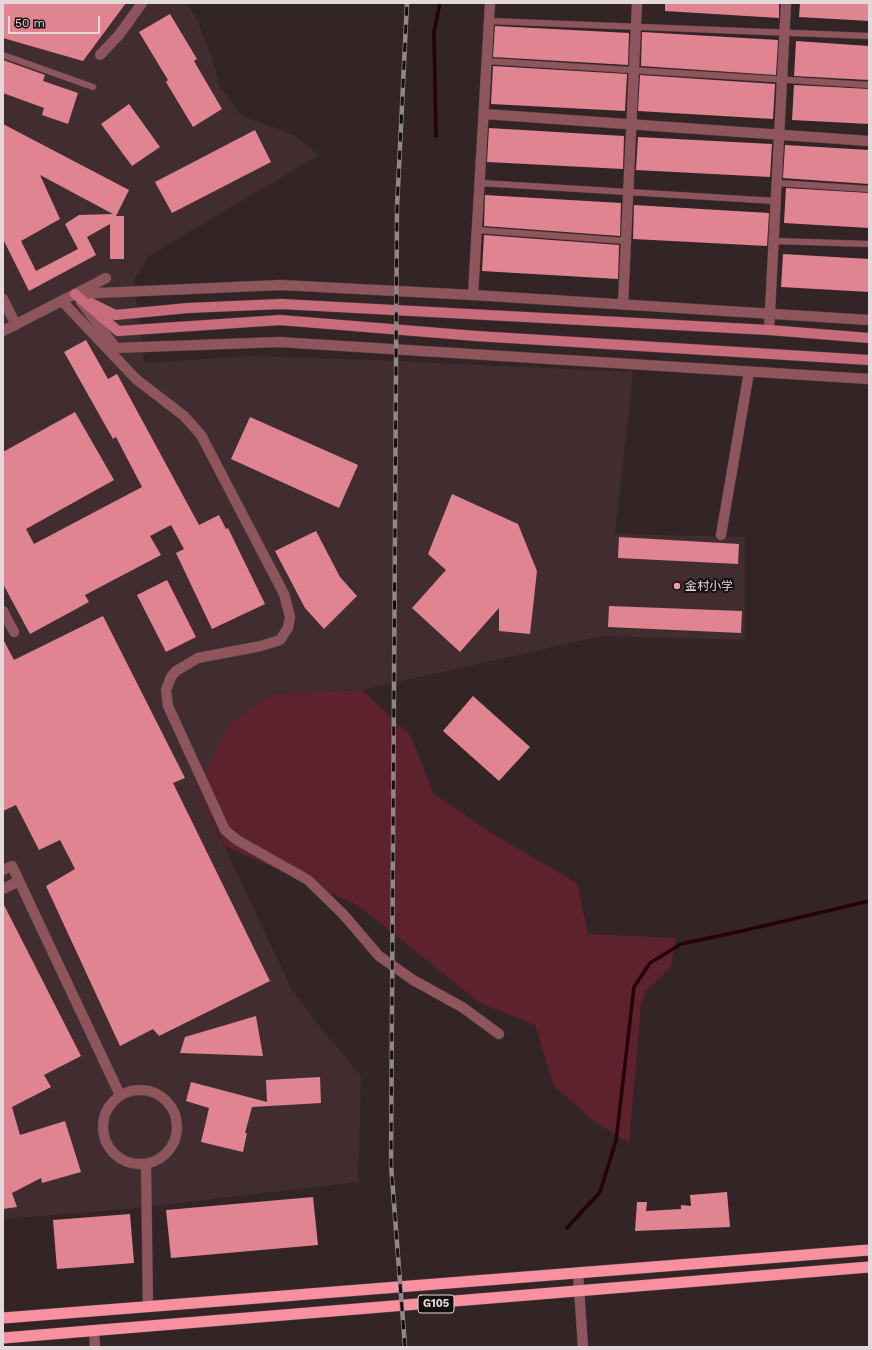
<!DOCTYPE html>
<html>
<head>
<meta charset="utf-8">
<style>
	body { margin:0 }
	#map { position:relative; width:872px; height:1350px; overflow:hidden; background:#332426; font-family:"Work Sans",sans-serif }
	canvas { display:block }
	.frame { position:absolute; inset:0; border:4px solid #e3d9da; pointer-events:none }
	.scale { position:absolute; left:8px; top:16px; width:92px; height:18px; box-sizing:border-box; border:2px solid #e3d9da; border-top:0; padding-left:5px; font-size:12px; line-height:14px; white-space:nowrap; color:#e3d9da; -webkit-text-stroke:3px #160f10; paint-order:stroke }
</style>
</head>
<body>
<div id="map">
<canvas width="872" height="1350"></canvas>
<div class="frame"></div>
<div class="scale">50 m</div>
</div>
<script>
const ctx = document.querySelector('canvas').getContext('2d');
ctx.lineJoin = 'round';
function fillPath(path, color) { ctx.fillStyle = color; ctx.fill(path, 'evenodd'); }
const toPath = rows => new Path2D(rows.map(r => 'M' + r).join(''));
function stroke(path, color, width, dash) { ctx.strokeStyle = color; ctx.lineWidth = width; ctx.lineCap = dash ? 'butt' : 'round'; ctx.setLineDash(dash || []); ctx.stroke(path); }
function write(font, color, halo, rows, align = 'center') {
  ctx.font = font + ' "Work Sans","Noto Sans SC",sans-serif'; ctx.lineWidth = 4; ctx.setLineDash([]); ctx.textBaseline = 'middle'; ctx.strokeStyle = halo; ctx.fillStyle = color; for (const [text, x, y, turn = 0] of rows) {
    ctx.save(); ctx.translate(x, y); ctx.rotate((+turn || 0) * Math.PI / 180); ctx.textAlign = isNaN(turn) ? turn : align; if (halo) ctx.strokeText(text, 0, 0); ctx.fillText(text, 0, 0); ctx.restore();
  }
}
const built = toPath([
	[3,3,187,3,197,20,213,61,219,85,240,115,294,135,319,155,149,256,134,280,144,363,251,356,373,360,633,372,615,534,745,537,745,640,602,636,362,690,274,694,197,788,292,990,320,1027,361,1076,358,1182,128,1209,3,1219]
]);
const green = toPath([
	[362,690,411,736,433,793,491,833,577,883,588,934,676,938,671,967,645,992,641,1005,629,1143,595,1122,554,1086,535,1025,480,1003,359,906,225,846,197,788,231,722,273,694]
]);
const stream = toPath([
	[436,136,434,32,440,3],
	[567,1228,600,1192,616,1141,634,987,650,963,681,944,742,931,869,901]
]);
const building = toPath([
	[3,3,126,3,83,61,3,38],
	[665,3,779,3,779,18,665,11],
	[800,3,869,3,869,21,799,17],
	[170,14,197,59,194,61,222,109,193,127,166,82,168,80,139,32],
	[495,26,629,33,628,65,493,57],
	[642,32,778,40,776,75,641,66],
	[796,41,869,46,869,80,794,76],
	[3,60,45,75,43,81,78,93,68,124,42,115,44,108,3,93],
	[493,66,627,74,625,111,491,104],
	[640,75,775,84,773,119,638,111],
	[794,85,869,89,869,124,792,120],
	[129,104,160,147,132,166,101,124],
	[3,124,129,190,116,216,124,216,124,259,110,259,110,224,87,237,96,255,29,291,3,239],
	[40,175,113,214,79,215,65,224,78,249,36,271,21,241,60,219],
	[489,128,624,136,623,169,487,162],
	[255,130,271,162,172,213,155,182],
	[638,137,772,144,770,177,636,170],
	[785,145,869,150,869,184,783,178],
	[786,188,869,193,869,228,784,223],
	[485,195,621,203,620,236,484,226],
	[634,205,769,213,767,246,633,239],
	[484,235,619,245,618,279,482,271],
	[783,254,869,259,869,292,781,287],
	[86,340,108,379,117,374,199,525,219,515,226,529,228,528,265,604,212,629,176,553,184,549,171,525,150,536,161,555,85,595,89,602,30,634,3,584,3,452,75,412,114,480,26,529,34,544,142,487,116,437,113,439,64,352],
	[250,417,358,465,339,508,231,459],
	[452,494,518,524,537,571,530,634,499,631,499,608,460,652,412,608,446,570,428,554],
	[316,531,340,577,357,596,324,629,305,608,275,551],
	[619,537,739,544,738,564,618,558],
	[167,580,196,637,166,652,137,595],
	[609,606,742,611,741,633,608,627],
	[103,616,185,778,173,783,270,981,159,1036,153,1029,120,1046,46,886,75,869,60,840,39,850,16,805,3,811,3,639,14,660],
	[473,696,530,747,499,781,443,731],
	[3,903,81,1056,44,1075,51,1087,12,1107,20,1135,65,1121,81,1172,42,1183,41,1178,12,1193,17,1207,3,1209],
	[256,1016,263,1056,180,1053,185,1037],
	[320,1077,321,1103,252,1107,245,1133,247,1133,243,1152,201,1142,209,1108,186,1101,191,1082,267,1102,266,1080],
	[727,1192,730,1227,635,1231,637,1202,647,1202,646,1211,681,1209,681,1205,691,1206,690,1195],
	[313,1197,318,1245,171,1258,166,1210],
	[130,1214,134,1263,57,1269,53,1220]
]);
const service = toPath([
	[489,21,869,36],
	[3,55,93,87],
	[487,61,869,85],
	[480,183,776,201],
	[777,183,869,189],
	[477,230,626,241],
	[774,241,869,244]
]);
const minor = toPath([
	[100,55,119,35,142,3],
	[484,114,869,141],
	[473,295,490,3],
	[3,299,16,325],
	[62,301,136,379,184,416,201,435,284,594,290,617,288,628,280,640,261,646,198,658,176,671,171,677,166,690,168,706,225,830,237,840,308,880,343,914,379,956,413,980,462,1007,499,1034],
	[623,304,637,3],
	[769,330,786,3],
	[721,535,749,372],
	[3,611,14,632],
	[3,870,12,866,120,1095],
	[3,889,19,881],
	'103 1127a37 37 0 1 1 74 0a37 37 0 1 1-74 0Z',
	[146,1164,148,1307],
	[578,1274,583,1347],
	[94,1331,95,1347]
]);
const tertiary = toPath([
	[75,294,281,285,473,295,869,320],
	[81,302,116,348,279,342,869,379],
	[3,331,106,278]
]);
const secondary = toPath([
	[75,294,118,331,280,320,476,336,869,360],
	[91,303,115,315,188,308,281,304,769,330,869,338]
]);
const trunk = toPath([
	[3,1318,869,1250],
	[3,1338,869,1267]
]);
const rail = toPath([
	[405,1347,391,1165,397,208,407,3]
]);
const markers = [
	[677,586,4,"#f39aa7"]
];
const shields = [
	[436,1304,36]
];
const shieldNames = [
	["G105",436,1304]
];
const poiNames = [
	["金村小学",685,586]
];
fillPath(built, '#412d2f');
fillPath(green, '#5e222e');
stroke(stream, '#270109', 3.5);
fillPath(building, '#e08492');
stroke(service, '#4f4143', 7);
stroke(minor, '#4f4143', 11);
stroke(tertiary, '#4f4143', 11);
stroke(secondary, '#4f4143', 11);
stroke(trunk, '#4f4143', 12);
stroke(service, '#8f555d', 6);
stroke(minor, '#8f555d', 10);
stroke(tertiary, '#8f555d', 10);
stroke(secondary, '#c86c7b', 10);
stroke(trunk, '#f890a0', 11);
stroke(rail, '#928688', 4.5);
stroke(rail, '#160f10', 3, [9]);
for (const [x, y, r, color] of markers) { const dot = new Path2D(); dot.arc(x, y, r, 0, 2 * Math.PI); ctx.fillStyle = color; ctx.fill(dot); stroke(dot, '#160f10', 1.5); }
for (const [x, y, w] of shields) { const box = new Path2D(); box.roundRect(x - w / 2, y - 9, w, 18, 3); ctx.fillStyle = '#160f10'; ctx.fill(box); stroke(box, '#e3d9da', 1); }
write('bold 11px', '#e3d9da', null, shieldNames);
write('12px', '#e3d9da', '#160f10', poiNames, 'left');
</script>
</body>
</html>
